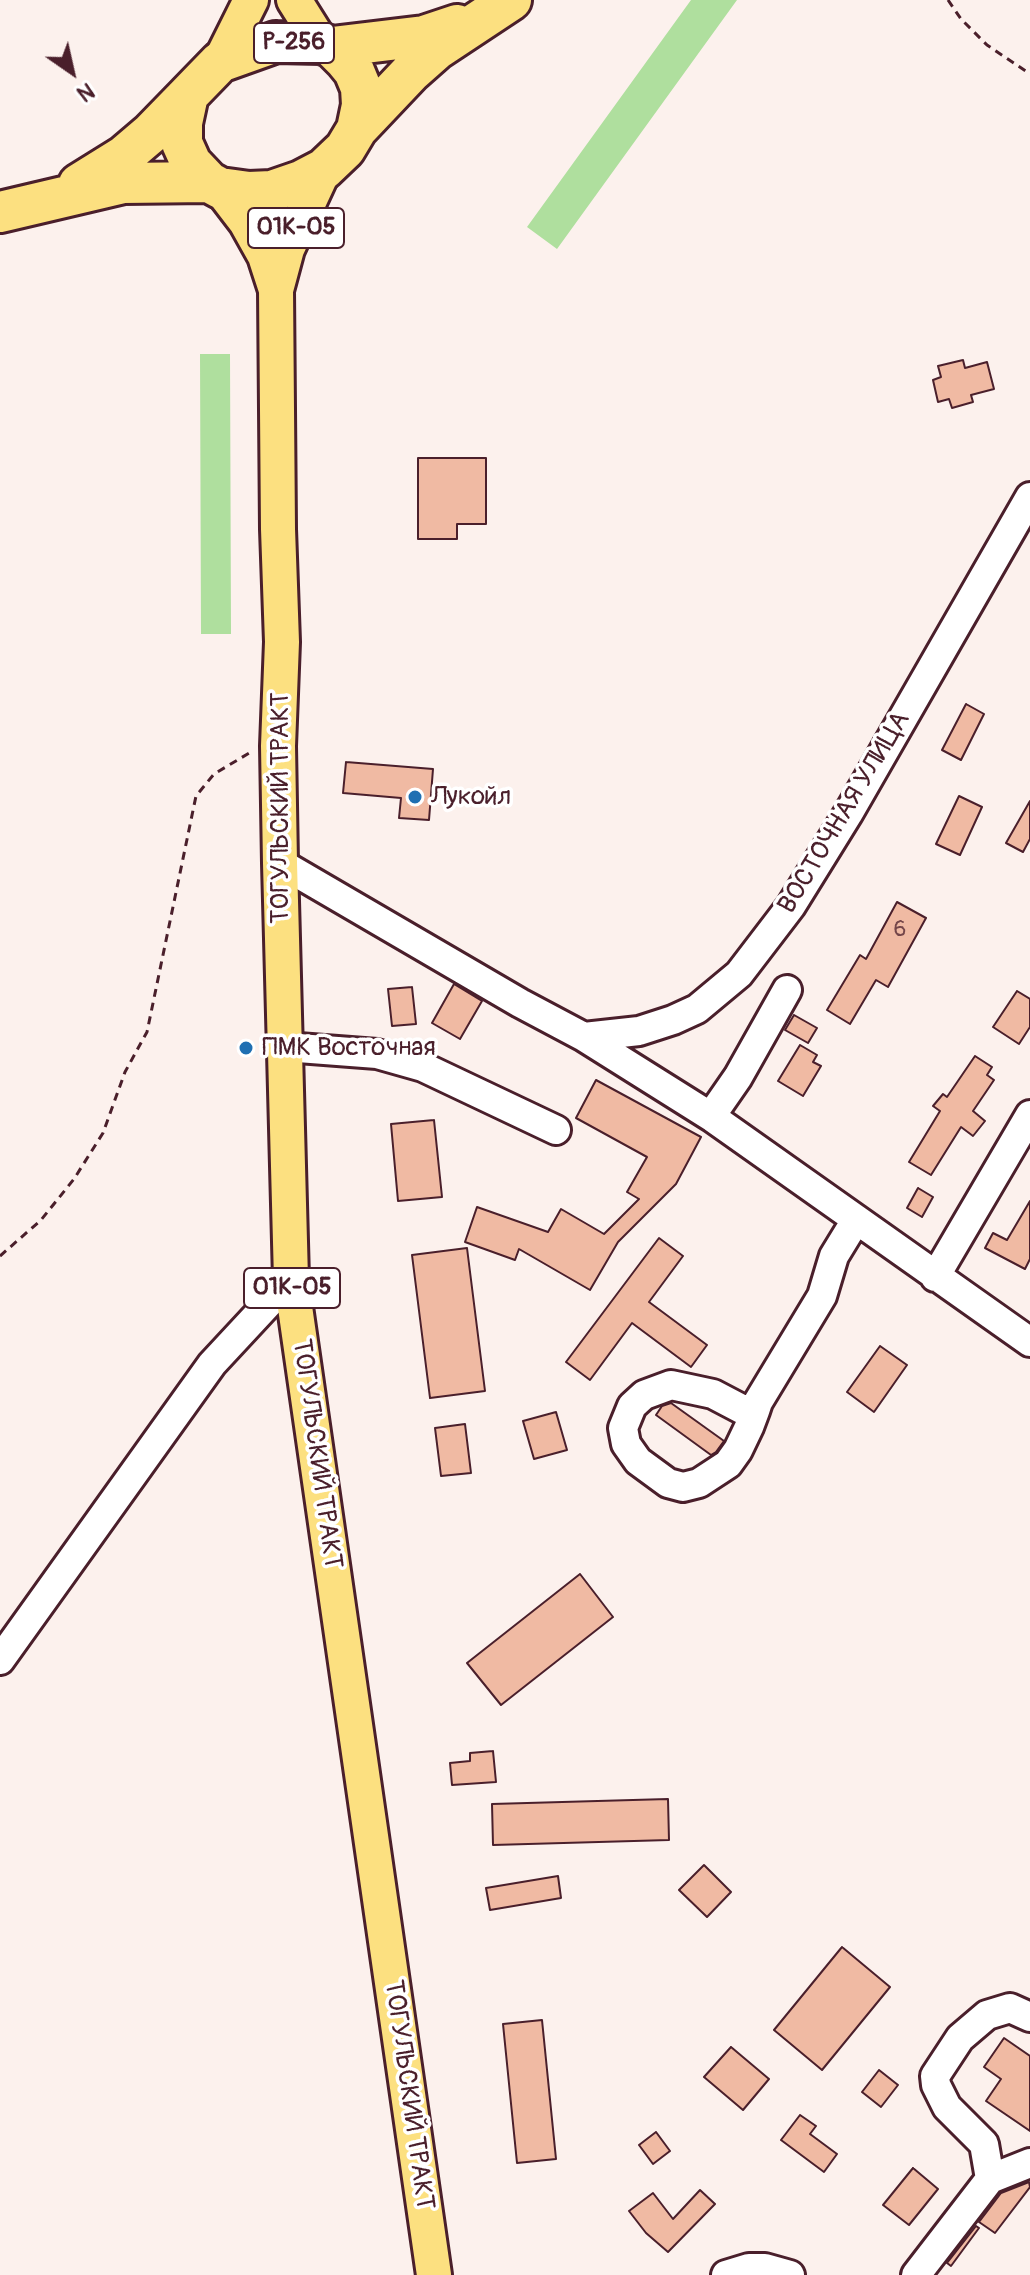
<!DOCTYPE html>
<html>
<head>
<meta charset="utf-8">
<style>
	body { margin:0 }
	#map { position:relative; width:1030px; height:2275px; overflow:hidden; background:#fcf1ed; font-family:Pangolin,sans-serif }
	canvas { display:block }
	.north { position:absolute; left:32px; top:32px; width:80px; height:80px; -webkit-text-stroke:6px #fff; paint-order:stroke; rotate:146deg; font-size:22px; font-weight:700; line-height:32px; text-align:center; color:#4a1f2b }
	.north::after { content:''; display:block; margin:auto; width:28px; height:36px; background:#4a1f2b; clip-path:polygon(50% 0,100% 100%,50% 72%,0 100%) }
</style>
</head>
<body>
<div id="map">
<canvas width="1030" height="2275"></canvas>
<div class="north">N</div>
</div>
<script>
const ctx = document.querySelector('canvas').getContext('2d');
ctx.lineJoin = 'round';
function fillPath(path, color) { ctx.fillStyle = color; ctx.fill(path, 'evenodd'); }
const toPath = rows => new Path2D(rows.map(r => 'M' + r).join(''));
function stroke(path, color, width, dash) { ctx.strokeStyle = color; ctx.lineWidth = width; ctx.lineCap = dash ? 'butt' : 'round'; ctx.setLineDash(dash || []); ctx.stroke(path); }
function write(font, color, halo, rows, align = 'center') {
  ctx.font = font + ' Pangolin,sans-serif'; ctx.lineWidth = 7; ctx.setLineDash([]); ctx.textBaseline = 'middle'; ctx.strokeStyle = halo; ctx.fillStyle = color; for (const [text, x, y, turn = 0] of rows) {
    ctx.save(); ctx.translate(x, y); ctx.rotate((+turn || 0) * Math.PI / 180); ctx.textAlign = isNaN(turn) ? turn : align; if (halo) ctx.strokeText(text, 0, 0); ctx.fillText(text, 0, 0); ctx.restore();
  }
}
const green = toPath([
	[691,0,737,0,557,249,527,227],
	[200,354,230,354,231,634,201,634]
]);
const building = toPath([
	[963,360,965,368,987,362,994,389,971,395,973,402,952,408,949,399,938,402,933,380,941,377,938,366,963,360],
	[418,458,486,458,486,524,457,524,457,539,418,539,418,458],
	[966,704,984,714,961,760,942,750,966,704],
	[346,762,433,769,429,820,399,818,401,798,343,793,346,762],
	[959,796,982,807,960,855,936,844,959,796],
	[1030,801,1030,839,1023,852,1006,843,1030,801],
	[897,902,926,918,888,987,876,980,850,1024,827,1010,860,955,866,959,897,902],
	[454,984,482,1001,460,1039,432,1023,454,984],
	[412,987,416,1024,392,1026,388,989,412,987],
	[1017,991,1030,999,1030,1027,1019,1044,993,1027,1017,991],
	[794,1015,817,1028,808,1043,785,1030,794,1015],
	[800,1045,817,1055,813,1062,821,1066,803,1096,778,1081,800,1045],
	[975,1056,992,1067,987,1075,994,1080,973,1111,985,1121,973,1136,961,1127,931,1175,909,1162,940,1111,933,1106,943,1094,947,1097,975,1056],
	[596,1080,701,1137,676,1184,618,1242,590,1290,519,1249,515,1260,465,1242,477,1207,548,1232,561,1209,604,1234,639,1199,627,1192,647,1157,576,1118,596,1080],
	[434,1120,442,1197,398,1201,391,1124,434,1120],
	[918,1188,933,1197,922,1217,907,1208,918,1188],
	[1030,1201,1030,1259,1025,1269,985,1248,993,1233,1007,1240,1030,1201],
	[659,1238,683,1256,649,1302,707,1345,691,1367,632,1323,590,1380,566,1362,659,1238],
	[467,1248,485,1391,430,1398,412,1255,467,1248],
	[880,1346,907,1365,874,1412,847,1392,880,1346],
	[671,1403,724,1441,716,1452,711,1455,656,1415,662,1406,671,1403],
	[556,1412,567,1450,534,1459,523,1421,556,1412],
	[465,1424,471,1473,441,1476,435,1428,465,1424],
	[580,1574,613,1617,501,1705,467,1663,580,1574],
	[493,1751,496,1782,452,1785,450,1763,470,1761,470,1753,493,1751],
	[668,1799,669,1840,493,1845,492,1804,668,1799],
	[704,1865,731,1892,707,1917,679,1890,704,1865],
	[558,1876,561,1898,490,1910,486,1888,558,1876],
	[842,1947,890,1987,822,2070,774,2030,842,1947],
	[542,2020,556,2159,517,2163,503,2024,542,2020],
	[1004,2038,1030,2056,1030,2131,986,2101,1001,2079,984,2067,1004,2038],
	[731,2047,769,2079,743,2110,704,2077,731,2047],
	[879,2070,898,2085,881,2107,862,2092,879,2070],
	[800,2115,816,2126,810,2134,837,2154,824,2172,781,2140,800,2115],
	[656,2132,670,2151,653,2164,639,2145,656,2132],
	[913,2168,938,2189,909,2225,883,2205,913,2168],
	[1029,2182,1030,2187,995,2233,979,2222,1001,2193,1029,2182],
	[700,2190,715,2204,668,2252,646,2233,629,2211,653,2193,673,2219,700,2190],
	[976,2226,979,2228,951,2266,947,2263,976,2226]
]);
const path = toPath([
	[948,0,961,19,987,45,1030,74],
	[0,1256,41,1220,74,1179,103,1133,125,1072,147,1032,196,796,214,774,251,752]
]);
const minor = toPath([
	[280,863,520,1003,584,1037,713,1118,1030,1342],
	[584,1037,639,1031,673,1020,697,1009,739,974,791,906,848,814,1030,497],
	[285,1047,377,1054,423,1067,556,1130],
	[711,1116,738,1077,787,990],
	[935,1277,1030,1115],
	[753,1415,713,1394,671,1385,644,1395,632,1406,623,1428,626,1444,638,1461,668,1483,683,1487,699,1483,728,1464,738,1450,749,1427,755,1411,758,1402,822,1296,834,1256,856,1220],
	[0,1660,212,1364,291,1279],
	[990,2179,984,2144,947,2107,936,2085,935,2076,960,2038,987,2015,1010,2008,1030,2017],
	[726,2275,749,2268,765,2268,790,2275],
	[916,2275,990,2179,1030,2163]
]);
const major = toPath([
	[294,0,321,43],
	[220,62,251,0],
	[324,169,287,249,276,290,278,529,282,642,278,746,280,863,291,1279,434,2275],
	[220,188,246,222,265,256,276,290]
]);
const highway = toPath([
	[276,42,321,43,332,47,345,60,354,71,361,88,362,105,357,129,345,149,324,169,301,181,272,191,249,192,220,188,209,182,191,163,182,143,182,123,188,95,220,62,276,42],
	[332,47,424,36,457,25],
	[357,129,411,72,437,49,511,0],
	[79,184,124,156,151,133,188,95],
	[0,212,123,183,209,182]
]);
const markers = [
	[415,797,8,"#1f6fb2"],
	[246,1048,8,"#1f6fb2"]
];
const numberNames = [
	["6",900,930]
];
const shields = [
	[294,43,80],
	[296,228,96],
	[292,1288,96]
];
const shieldNames = [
	["Р-256",294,43],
	["01К-05",296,228],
	["01К-05",292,1288]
];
const poiNames = [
	["Лукойл",431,797],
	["ПМК Восточная",262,1048]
];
const streetNames = [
	["ТОГУЛЬСКИЙ ТРАКТ",281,808,-90],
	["ВОСТОЧНАЯ УЛИЦА",845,813,-59],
	["ТОГУЛЬСКИЙ ТРАКТ",316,1454,82],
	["ТОГУЛЬСКИЙ ТРАКТ",408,2095,82]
];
fillPath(green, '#afdf9e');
fillPath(building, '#f0baa3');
stroke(building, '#4a1f2b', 2);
stroke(minor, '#4a1f2b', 34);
stroke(major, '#4a1f2b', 40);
stroke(highway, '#4a1f2b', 46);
stroke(path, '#4a1f2b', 3, [8, 6]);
stroke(minor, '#fff', 28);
stroke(major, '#fce080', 34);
stroke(highway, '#fce080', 40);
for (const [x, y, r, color] of markers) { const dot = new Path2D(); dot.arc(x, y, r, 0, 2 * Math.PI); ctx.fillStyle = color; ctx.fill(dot); stroke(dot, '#fff', 3); }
write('22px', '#744649', null, numberNames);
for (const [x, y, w] of shields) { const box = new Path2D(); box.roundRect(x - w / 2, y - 20, w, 40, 6); ctx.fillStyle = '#fff'; ctx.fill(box); stroke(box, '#4a1f2b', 2); }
write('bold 24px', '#4a1f2b', null, shieldNames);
write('26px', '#4a1f2b', '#fff', poiNames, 'left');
write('26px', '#4a1f2b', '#fff', streetNames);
</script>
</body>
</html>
